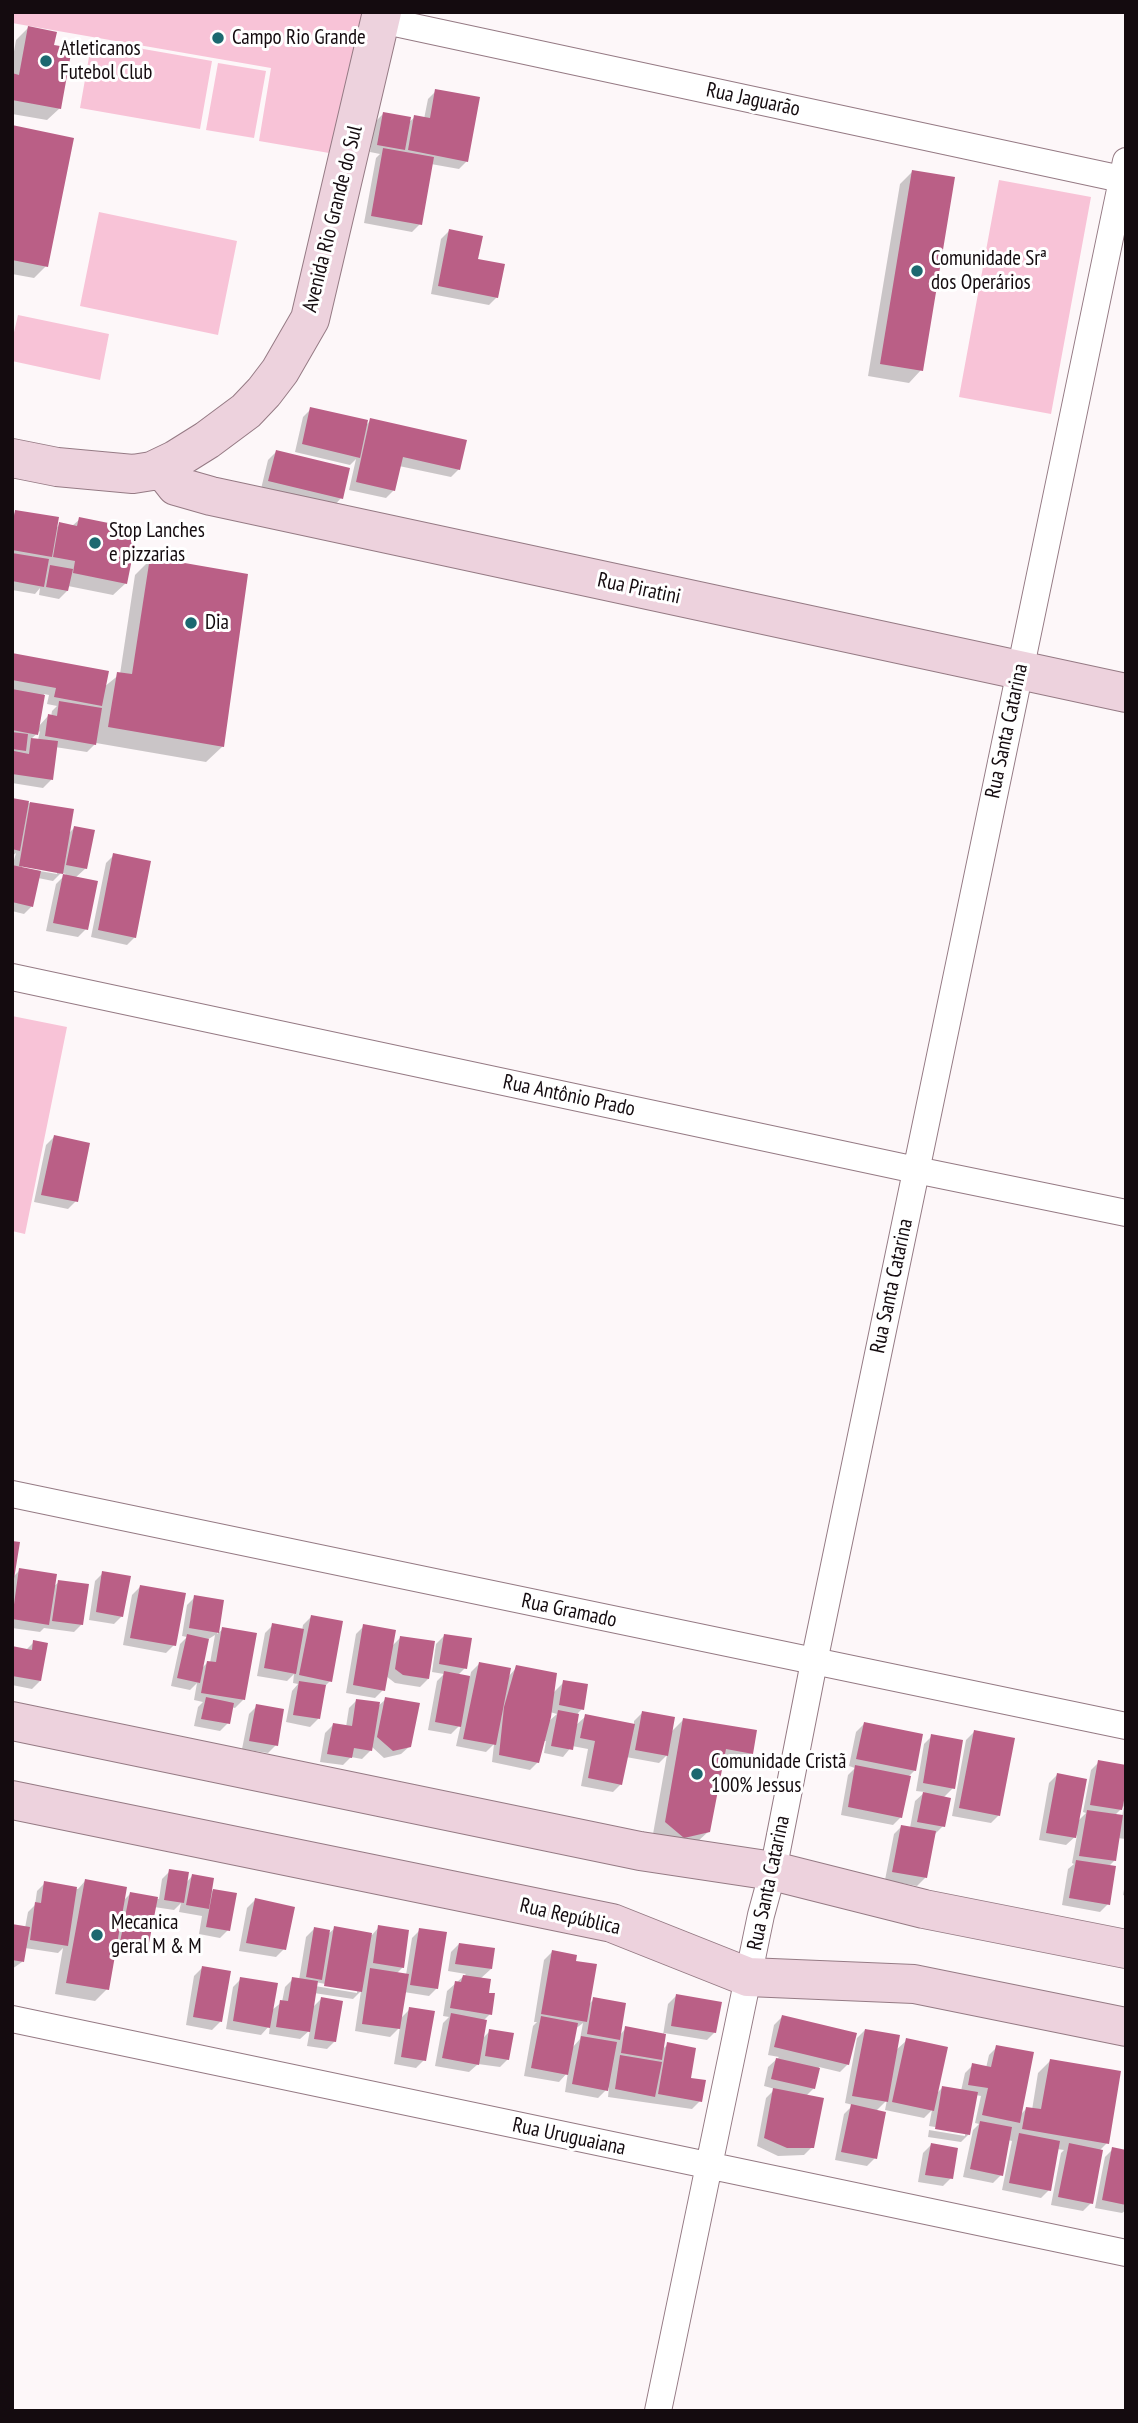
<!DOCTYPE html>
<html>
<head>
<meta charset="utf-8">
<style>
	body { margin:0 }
	#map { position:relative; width:1138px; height:2423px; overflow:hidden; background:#fdf7f9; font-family:"PT Sans Narrow",sans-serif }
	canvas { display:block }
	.frame { position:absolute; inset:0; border:14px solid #140b0f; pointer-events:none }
</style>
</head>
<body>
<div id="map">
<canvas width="1138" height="2423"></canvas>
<div class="frame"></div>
</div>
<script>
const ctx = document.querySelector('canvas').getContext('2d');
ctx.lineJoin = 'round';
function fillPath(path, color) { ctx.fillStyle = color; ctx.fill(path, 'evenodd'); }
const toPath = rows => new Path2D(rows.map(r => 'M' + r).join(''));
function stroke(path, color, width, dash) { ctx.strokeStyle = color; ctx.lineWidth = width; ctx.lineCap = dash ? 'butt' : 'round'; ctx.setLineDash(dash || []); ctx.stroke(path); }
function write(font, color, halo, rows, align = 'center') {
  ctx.font = font + ' "PT Sans Narrow",sans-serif'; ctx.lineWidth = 6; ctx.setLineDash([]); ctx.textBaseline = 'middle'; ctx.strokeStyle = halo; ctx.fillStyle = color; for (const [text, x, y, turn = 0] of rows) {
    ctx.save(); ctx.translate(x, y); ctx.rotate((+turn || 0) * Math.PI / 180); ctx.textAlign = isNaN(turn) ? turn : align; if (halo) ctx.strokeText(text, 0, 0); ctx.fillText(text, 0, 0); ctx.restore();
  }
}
const green = toPath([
	[12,12,366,12,335,154,259,141,271,68,12,23],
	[92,40,212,61,200,129,80,108],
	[218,63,266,71,254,138,206,130],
	[999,180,1091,197,1051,414,959,397],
	[99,212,237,241,218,335,80,306],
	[18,315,109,334,100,380,12,361,12,341],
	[12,1016,67,1027,25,1234,12,1231]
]);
const shadow = toPath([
	[28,28,52,47,60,108,47,120,12,114,12,63,16,40],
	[436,91,467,161,459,169,431,164,420,224,412,232,364,223,376,158,380,154,370,152,375,122,383,114,408,123,415,117,424,119,428,99],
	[12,127,46,266,34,278,12,274],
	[912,172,921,370,909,383,868,376,900,184],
	[449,231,476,260,497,297,489,305,431,294,441,239],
	[311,409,365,426,371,420,459,469,451,477,399,466,394,490,386,498,349,490,356,459,350,465,295,452,303,417],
	[276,452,341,498,334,506,261,489,268,460],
	[16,512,55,529,60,524,72,526,80,519,126,583,113,595,68,586,67,591,59,599,39,595,40,588,35,594,12,590,12,516],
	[151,559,223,746,206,762,96,743,87,752,55,747,51,780,43,788,12,783,12,655,104,687,120,674,135,575],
	[44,694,49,695,47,704,57,706,52,711,51,717,48,716,38,727],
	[40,731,38,740,31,739],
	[12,800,72,811,68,834,74,828,86,868,75,878,86,929,78,937,46,931,56,884,66,874,61,873,53,881,38,878,32,906,24,914,12,911,12,867,16,853,12,856],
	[22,864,57,871,57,874,22,868],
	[114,855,135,937,127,945,91,937,106,863],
	[54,1137,76,1201,68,1209,34,1202,46,1145],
	[20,1570,53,1587,59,1582,82,1624,74,1632,44,1628,40,1632,12,1628,12,1578],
	[103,1573,122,1616,114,1624,89,1620,95,1581],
	[140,1587,174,1645,166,1653,123,1645,132,1595],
	[195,1597,222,1602,217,1634,223,1629,243,1700,235,1708,231,1707,228,1723,220,1731,194,1726,198,1707,203,1702,194,1700,197,1683,190,1690,171,1686,180,1644,187,1637,182,1636,187,1605],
	[215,1635,210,1663,207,1663,201,1669,207,1640],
	[311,1617,330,1681,323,1688,318,1719,310,1727,286,1722,292,1691,298,1684,293,1683,294,1674,287,1681,257,1676,265,1633,273,1625,302,1631,303,1625],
	[364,1626,391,1647,400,1638,428,1679,420,1687,395,1683,386,1676,383,1690,375,1698,346,1693,356,1634],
	[444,1636,465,1668,458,1675,470,1677,471,1672,479,1664,508,1677,517,1667,553,1693,564,1682,582,1709,578,1713,575,1726,586,1716,634,1725,634,1721,642,1713,670,1733,683,1720,751,1753,743,1761,723,1758,709,1831,696,1843,653,1834,667,1755,659,1763,626,1757,621,1784,613,1792,581,1786,588,1749,572,1746,563,1757,544,1753,546,1741,543,1741,538,1762,530,1770,492,1762,494,1744,486,1752,456,1746,461,1724,451,1734,428,1730,437,1681,444,1674,432,1672,436,1644],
	[550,1712,557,1714,549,1721],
	[34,1642,40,1681,32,1689,12,1685,12,1648,26,1650],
	[386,1699,410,1746,401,1754,384,1758,371,1746,370,1751,362,1759,351,1757,343,1765,320,1762,325,1733,333,1725,346,1727,349,1708,357,1700,377,1707],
	[257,1706,276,1745,268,1753,242,1749,249,1714],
	[864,1724,915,1770,909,1776,901,1817,893,1825,841,1815,848,1775,855,1768,849,1766,856,1732],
	[974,1732,999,1815,991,1823,952,1816,966,1740],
	[932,1736,953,1788,943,1798,943,1826,935,1834,925,1878,917,1886,885,1880,894,1834,902,1826,910,1828,915,1801,925,1792,916,1791,924,1744],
	[1099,1762,1123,1796,1126,1793,1126,1839,1117,1838,1114,1861,1108,1867,1108,1904,1100,1912,1062,1905,1068,1869,1074,1864,1072,1863,1077,1835,1066,1845,1039,1840,1049,1783,1057,1775,1077,1822,1086,1813,1083,1812,1091,1770],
	[1124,1806,1122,1817,1114,1816],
	[170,1871,186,1883,192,1876,210,1890,235,1895,228,1930,220,1938,199,1934,202,1916,179,1912,181,1903,174,1910,154,1907,147,1947,139,1955,114,1950,107,1989,95,2001,55,1994,63,1948,58,1953,25,1948,22,1962,12,1969,12,1926,25,1928,28,1912,35,1905,37,1891,45,1883,78,1889,85,1881,123,1901,130,1894,159,1899,162,1879],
	[1126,1878,1126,1896,1123,1895],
	[255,1900,284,1949,276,1957,239,1951,247,1908],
	[379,1927,403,1967,396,1974,406,1975,412,1938,420,1930,437,1988,429,1996,404,1992,400,2019,410,2009,424,2060,416,2068,394,2064,400,2027,390,2037,355,2031,361,1991,353,1999,314,1993,312,2008,321,1999,335,2041,327,2049,307,2046,310,2030,300,2039,269,2034,270,2025,261,2035,226,2029,233,1987,241,1979,272,2010,282,2002,285,1987,293,1979,299,1980,306,1937,314,1929,327,1935,335,1928,372,1935],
	[315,1982,357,1990,357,1993,315,1986],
	[459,1944,491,1969,480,1979,487,1994,490,2014,483,2021,482,2039,490,2031,508,2059,500,2067,478,2064,469,2072,435,2066,443,2023,449,2017,443,2016,447,1991,466,1974,448,1971,451,1952],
	[552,1952,574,1963,588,2005,594,1999,619,2036,626,2028,663,2035,668,2004,676,1996,715,2032,707,2040,664,2033,662,2050,668,2044,700,2101,692,2109,608,2097,609,2087,598,2098,565,2092,568,2072,559,2082,524,2076,533,2026,537,2022,534,2022,544,1960],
	[583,2023,580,2039,572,2048,575,2029],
	[202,1968,220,2022,212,2030,186,2025,194,1976],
	[782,2017,848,2064,840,2072,819,2067,814,2088,806,2096,812,2147,804,2155,778,2156,757,2146,766,2098,775,2089,764,2086,768,2067,779,2057,768,2055,774,2025],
	[865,2030,895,2051,907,2040,936,2094,943,2087,961,2091,965,2073,973,2065,986,2068,989,2055,997,2047,1020,2115,1026,2109,1032,2110,1038,2073,1050,2061,1107,2143,1099,2151,1091,2203,1083,2211,1051,2205,1061,2153,1064,2150,1057,2149,1049,2190,1041,2198,1002,2190,1012,2141,1008,2140,1001,2175,993,2183,963,2177,973,2130,979,2124,975,2123,981,2096,976,2095,969,2134,961,2142,928,2137,929,2130,965,2136,965,2132,929,2126,932,2110,924,2118,885,2110,887,2100,876,2111,875,2158,867,2166,835,2160,844,2114,853,2105,845,2103,857,2038],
	[931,2145,951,2178,943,2186,918,2182,923,2153],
	[1113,2149,1126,2152,1126,2210,1122,2213,1095,2208,1105,2157]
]);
const building = toPath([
	[28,26,57,32,54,45,72,48,61,109,12,100,12,73,19,75],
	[435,89,480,97,468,162,408,150,414,115,430,118],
	[383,112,411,117,405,150,377,145],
	[12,125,74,138,48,267,12,260],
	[383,148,434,157,422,225,371,216],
	[912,170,955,177,923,371,880,364],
	[449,229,483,236,478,259,505,264,498,298,438,286],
	[310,407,368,420,360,458,302,444],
	[370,418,467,440,460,470,403,457,395,491,356,482],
	[276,450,350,468,343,499,268,481],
	[15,510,59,517,52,557,12,550,12,528],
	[79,517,138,529,127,584,73,573,75,561,53,557,59,522,77,526],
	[12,553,49,559,44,587,12,581],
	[150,557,248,574,224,747,108,727,117,672,132,674],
	[50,565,73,569,68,591,46,587],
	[12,653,109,671,102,706,54,697,56,688,12,680],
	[12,689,45,695,38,735,12,730],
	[59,701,102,708,96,745,45,736,48,714,57,716],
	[12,732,28,734,26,751,12,749],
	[31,738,58,741,53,780,12,774,14,751,29,754],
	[12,798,29,801,20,851,12,849],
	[30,802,74,809,63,874,19,866],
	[74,826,95,830,87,869,66,865],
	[113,853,151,861,136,938,98,930],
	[12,865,41,871,33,907,12,902],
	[63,874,98,881,88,930,53,923],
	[54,1135,90,1143,78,1202,41,1195],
	[12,1541,20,1542,14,1579,12,1579],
	[19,1568,57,1574,49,1625,12,1619],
	[102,1571,131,1576,123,1617,96,1612],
	[58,1580,89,1584,83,1625,52,1621],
	[140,1585,186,1593,176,1646,130,1638],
	[194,1595,224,1600,219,1633,189,1628],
	[311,1615,343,1621,332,1682,299,1675],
	[272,1623,304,1629,296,1674,264,1668],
	[363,1624,396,1630,385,1691,353,1685],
	[222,1627,257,1633,245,1700,201,1693,207,1661,216,1662],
	[187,1634,209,1639,200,1683,177,1678],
	[444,1634,472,1638,467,1669,439,1664],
	[400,1636,435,1641,429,1679,403,1675,395,1669],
	[33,1640,48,1643,41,1681,12,1676,12,1646,32,1650],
	[479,1662,511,1668,496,1745,463,1739],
	[516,1665,557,1673,551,1717,539,1763,499,1755,504,1707],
	[444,1671,470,1676,461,1727,435,1722],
	[563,1680,588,1684,584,1710,559,1705],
	[299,1681,326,1685,320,1719,293,1715],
	[206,1697,234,1703,230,1724,201,1719],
	[385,1697,420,1703,411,1747,393,1751,377,1737],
	[356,1699,380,1702,372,1751,354,1748,352,1758,327,1754,333,1723,352,1726],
	[256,1704,284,1709,278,1746,249,1741],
	[558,1710,579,1714,573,1750,551,1746],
	[642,1711,675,1717,668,1756,635,1750],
	[585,1714,635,1724,622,1785,588,1778,595,1741,580,1738],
	[683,1718,757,1730,753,1754,726,1749,710,1832,684,1838,665,1822],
	[864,1722,923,1734,916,1771,856,1759],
	[974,1730,1015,1738,1000,1816,959,1808],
	[931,1734,963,1740,955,1789,923,1783],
	[1098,1760,1126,1765,1126,1791,1122,1810,1090,1805],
	[855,1765,911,1776,902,1818,848,1807],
	[1057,1773,1087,1779,1076,1838,1046,1833],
	[923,1792,951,1798,945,1827,917,1822],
	[1087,1810,1123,1815,1116,1861,1079,1856],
	[901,1825,936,1831,927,1878,892,1872],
	[1076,1860,1116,1866,1110,1905,1069,1898],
	[169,1869,189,1872,184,1903,164,1900],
	[192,1874,214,1878,209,1909,186,1905],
	[85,1879,127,1887,109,1990,66,1983],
	[44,1881,77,1887,68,1946,30,1940,35,1902,41,1903],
	[213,1889,237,1893,230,1931,206,1927],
	[130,1892,158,1897,148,1948,120,1942],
	[255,1898,295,1907,286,1950,246,1943],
	[12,1924,30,1927,24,1962,12,1960],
	[378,1925,409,1930,404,1968,373,1963],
	[334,1926,372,1933,362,1992,324,1986],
	[314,1927,330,1930,322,1980,306,1977],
	[419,1928,447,1932,438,1989,410,1985],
	[459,1943,495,1948,492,1969,455,1964],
	[552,1950,577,1955,576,1961,597,1964,587,2022,541,2014],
	[202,1966,231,1971,222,2022,193,2017],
	[370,1968,409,1974,400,2029,362,2024],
	[463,1975,491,1979,489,1993,495,1993,492,2015,450,2008,455,1981,461,1982],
	[240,1977,278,1983,270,2028,233,2021],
	[292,1977,318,1981,310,2032,276,2027,280,2000,288,2001],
	[676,1994,722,2002,716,2033,671,2026],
	[321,1997,343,2001,336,2042,314,2039],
	[593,1997,626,2003,620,2040,587,2034],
	[409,2007,435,2011,426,2061,401,2057],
	[451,2013,487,2020,479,2065,442,2058],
	[782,2015,857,2033,849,2065,774,2047],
	[541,2016,578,2023,568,2075,531,2068],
	[625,2026,666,2034,662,2060,621,2053],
	[489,2029,514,2033,509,2060,485,2056],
	[865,2029,900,2035,888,2102,852,2096],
	[581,2036,617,2042,608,2091,572,2084],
	[906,2038,948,2047,934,2111,892,2102],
	[667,2042,696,2048,691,2078,706,2080,702,2102,658,2094],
	[996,2045,1034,2052,1020,2123,982,2115,988,2088,968,2085,972,2063,991,2067],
	[620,2055,662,2062,655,2097,615,2089],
	[776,2058,820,2068,815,2089,771,2079],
	[1050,2059,1121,2071,1109,2144,1022,2129,1026,2107,1041,2109],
	[942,2086,978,2092,970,2135,935,2129],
	[773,2088,824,2098,814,2148,787,2148,764,2138],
	[851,2104,886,2112,877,2159,841,2152],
	[980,2121,1012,2127,1003,2176,970,2169],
	[1019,2133,1060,2141,1051,2191,1009,2183],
	[931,2143,958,2148,953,2179,925,2175],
	[1069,2143,1103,2150,1093,2204,1058,2197],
	[1112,2147,1126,2150,1126,2205,1102,2200]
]);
const street = toPath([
	[381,20,1126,180],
	[12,977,916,1170,1126,1213],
	[12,1494,1126,1726],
	[12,2019,1126,2253],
	[658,2411,761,1915,773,1871,814,1662,1126,161]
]);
const secondary = toPath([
	[12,458,57,467,133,474,152,471,175,460,207,440,246,411,264,392,280,371,310,319,382,12],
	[161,467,176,486,211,496,1126,693],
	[12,1721,640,1851,773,1871,924,1909,1126,1949],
	[12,1800,612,1923,748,1977,914,1984,1126,2027]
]);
const markers = [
	[218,38,7,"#1c6870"],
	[46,61,7,"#1c6870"],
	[917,271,7,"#1c6870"],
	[95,543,7,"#1c6870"],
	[191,623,7,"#1c6870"],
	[697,1774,7,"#1c6870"],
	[97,1935,7,"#1c6870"]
];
const poiNames = [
	["Campo Rio Grande",232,38],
	["Atleticanos",60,49],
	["Futebol Club",60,73],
	["Comunidade Srª",931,259],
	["dos Operários",931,283],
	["Stop Lanches",109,531],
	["e pizzarias",109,555],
	["Dia",205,623],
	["Comunidade Cristã",711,1762],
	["100% Jessus",711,1786],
	["Mecanica",111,1923],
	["geral M & M",111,1947]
];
const streetNames = [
	["Rua Jaguarão",753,100,12],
	["Avenida Rio Grande do Sul",333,219,-76],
	["Rua Piratini",639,589,12],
	["Rua Santa Catarina",1007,731,-78],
	["Rua Antônio Prado",569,1096,12],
	["Rua Santa Catarina",892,1286,-78],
	["Rua Gramado",569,1611,12],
	["Rua Santa Catarina",769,1883,-78],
	["Rua República",570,1917,13],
	["Rua Uruguaiana",569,2137,12]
];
fillPath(green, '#f8c3d7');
fillPath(shadow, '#0003');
fillPath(building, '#ba5f86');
stroke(street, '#957a84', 28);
stroke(secondary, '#957a84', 40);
stroke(street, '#fff', 26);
stroke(secondary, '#edd2dd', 38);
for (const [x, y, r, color] of markers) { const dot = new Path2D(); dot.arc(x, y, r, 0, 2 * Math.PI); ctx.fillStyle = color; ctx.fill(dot); stroke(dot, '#fff', 2.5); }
write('21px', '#140b0f', '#fff', poiNames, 'left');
write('21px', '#140b0f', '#fff', streetNames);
</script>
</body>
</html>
